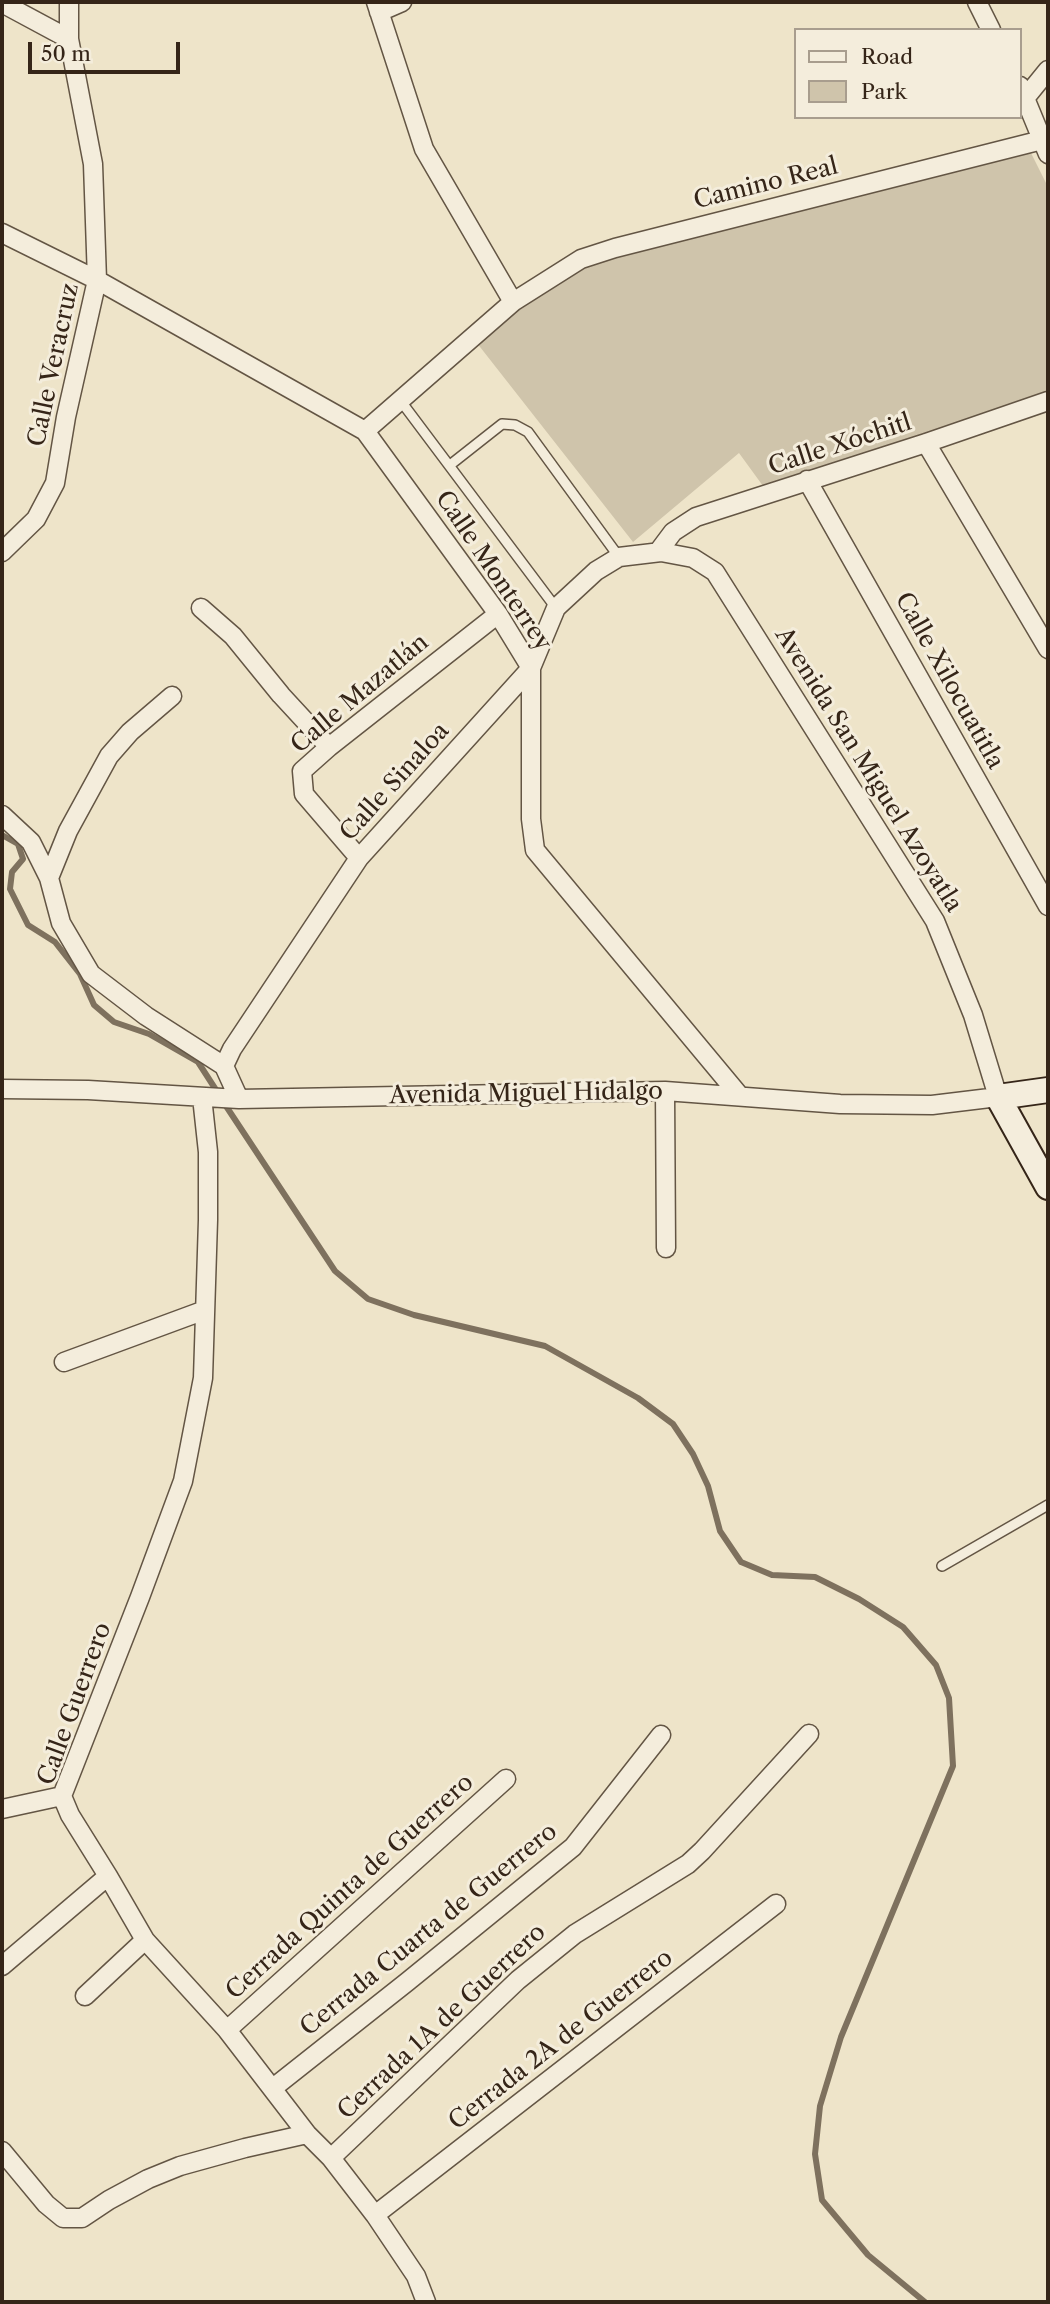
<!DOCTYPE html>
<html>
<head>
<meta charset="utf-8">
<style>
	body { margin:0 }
	#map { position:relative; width:1050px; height:2304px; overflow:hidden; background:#eee4c9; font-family:"Libre Caslon Text",serif }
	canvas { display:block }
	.frame { position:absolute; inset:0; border:4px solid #352518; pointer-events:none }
	.legend { position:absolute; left:794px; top:28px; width:228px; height:91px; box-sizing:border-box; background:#f4eddc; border:2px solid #a89d8e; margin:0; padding:9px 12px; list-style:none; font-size:21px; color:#352518 }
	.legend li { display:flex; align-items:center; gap:14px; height:35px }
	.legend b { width:35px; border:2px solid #a89d8e }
	.scale { position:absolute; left:28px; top:42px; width:152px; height:32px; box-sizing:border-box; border:4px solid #352518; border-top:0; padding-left:9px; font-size:21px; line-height:24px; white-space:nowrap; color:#352518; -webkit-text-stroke:5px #f4eddc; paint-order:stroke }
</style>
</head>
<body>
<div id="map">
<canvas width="1050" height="2304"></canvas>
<div class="frame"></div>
<ul class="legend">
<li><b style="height:9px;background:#f4eddc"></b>Road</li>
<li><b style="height:19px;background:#cfc4ab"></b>Park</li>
</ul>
<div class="scale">50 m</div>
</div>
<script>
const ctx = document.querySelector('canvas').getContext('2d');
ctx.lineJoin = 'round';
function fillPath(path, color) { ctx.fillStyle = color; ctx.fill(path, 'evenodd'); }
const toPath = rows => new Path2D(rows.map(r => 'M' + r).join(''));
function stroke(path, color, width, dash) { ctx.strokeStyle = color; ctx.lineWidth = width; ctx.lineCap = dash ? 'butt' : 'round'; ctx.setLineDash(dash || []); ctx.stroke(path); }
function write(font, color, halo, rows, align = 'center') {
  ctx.font = font + ' "Libre Caslon Text",serif'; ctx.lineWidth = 6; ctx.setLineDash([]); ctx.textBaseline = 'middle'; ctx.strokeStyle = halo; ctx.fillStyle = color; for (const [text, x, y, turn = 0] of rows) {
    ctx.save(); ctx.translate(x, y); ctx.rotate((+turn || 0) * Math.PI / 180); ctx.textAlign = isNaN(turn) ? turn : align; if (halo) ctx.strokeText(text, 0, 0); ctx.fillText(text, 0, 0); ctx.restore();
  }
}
const green = toPath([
	[1031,153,1048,187,1048,395,763,486,739,453,633,542,473,338,590,259,600,262]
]);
const stream = toPath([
	[2,835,18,844,23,859,12,872,10,889,28,925,55,942,80,974,94,1005,114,1022,149,1034,198,1062,218,1093],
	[224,1103,335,1271,368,1299,414,1315,545,1346,638,1398,673,1424,693,1454,708,1486,720,1531,741,1562,772,1575,815,1577,859,1599,903,1627,936,1665,949,1698,953,1766,841,2037,820,2106,815,2154,822,2200,868,2255,925,2302]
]);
const lane = toPath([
	[400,400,556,608],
	[450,465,502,424,515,425,528,432,619,557],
	[942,1566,1048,1505]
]);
const street = toPath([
	[376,2,424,149,513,302],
	[977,2,991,30],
	[2,3,69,39],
	[379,12,402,2],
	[1020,86,1048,154],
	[1026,97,1048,70],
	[2,233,97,280,365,431,498,614,531,668,531,819,535,850,739,1095],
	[365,431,513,302,581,259,615,248,1042,140],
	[926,443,1048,649],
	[807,480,1048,906],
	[2,552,36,519,55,483,66,417,97,280,93,164,69,39,69,2],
	[658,552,673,532,696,517,926,443,1048,401],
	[201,608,233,636,281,695,329,747],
	[2,815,31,842,49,878,61,923,91,974,146,1016,224,1066],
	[359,858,304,794,302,771,329,747,498,614],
	[49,878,68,831,109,756,130,732,172,696],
	[2,1089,88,1090,239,1099,665,1091,840,1104,932,1105,998,1097,973,1015,935,921,715,572,693,558,661,552,619,557,596,571,556,608,531,668,359,858,232,1049,224,1066,239,1099],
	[665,1091,666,1248],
	[202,1097,208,1152,208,1220,203,1378,183,1481,140,1597,62,1796,70,1815,108,1876,145,1940,227,2030,307,2134,331,2158,375,2215,416,2276,426,2302],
	[64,1362,205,1310],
	[2,1809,62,1796],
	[2,1966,108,1876],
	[85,1996,145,1940],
	[227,2030,506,1779],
	[273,2088,407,1982,573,1847,661,1735],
	[2,2151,46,2204,63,2218,82,2218,109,2200,148,2179,180,2166,245,2148,307,2134],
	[331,2158,518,1980,575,1934,688,1864,702,1851,809,1734],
	[375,2215,776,1904]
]);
const secondary = toPath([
	[1048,1090,998,1097,1048,1187]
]);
const streetNames = [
	["Camino Real",766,184,-14],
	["Calle Veracruz",54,365,-78],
	["Calle Xóchitl",840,445,-18],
	["Calle Monterrey",493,571,56],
	["Calle Xilocuatitla",949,681,61],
	["Calle Mazatlán",360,694,-40],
	["Avenida San Miguel Azoyatla",868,770,58],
	["Calle Sinaloa",395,782,-48],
	["Avenida Miguel Hidalgo",526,1094,-1],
	["Calle Guerrero",75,1704,-70],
	["Cerrada Quinta de Guerrero",350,1887,-42],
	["Cerrada Cuarta de Guerrero",429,1930,-39],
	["Cerrada 1A de Guerrero",442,2022,-43],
	["Cerrada 2A de Guerrero",561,2040,-38]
];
fillPath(green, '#cfc4ab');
stroke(stream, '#7e715e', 6);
stroke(lane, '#635544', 12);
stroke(street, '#635544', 21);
stroke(secondary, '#352518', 28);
stroke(lane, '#f4eddc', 9);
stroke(street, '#f4eddc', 18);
stroke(secondary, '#f4eddc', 24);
write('24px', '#352518', '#f4eddc', streetNames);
</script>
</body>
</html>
